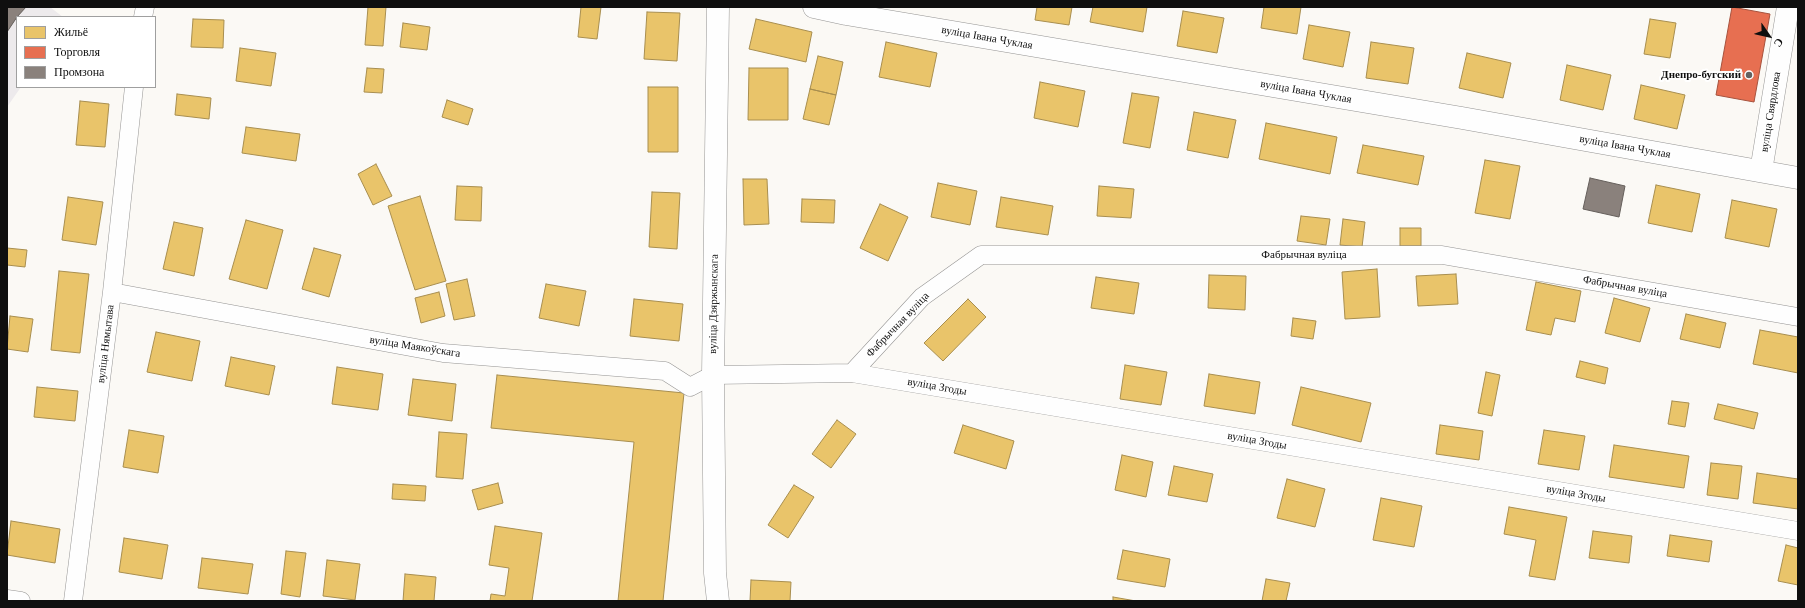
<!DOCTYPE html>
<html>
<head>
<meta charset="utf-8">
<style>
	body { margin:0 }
	#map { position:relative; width:1805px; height:608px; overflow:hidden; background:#fbf9f5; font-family:"Times New Roman",serif }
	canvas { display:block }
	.frame { position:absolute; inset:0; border:8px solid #0f0f0f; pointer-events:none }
	.legend { position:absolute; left:16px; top:16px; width:140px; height:72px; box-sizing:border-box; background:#fff; border:1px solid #9f9f9f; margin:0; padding:5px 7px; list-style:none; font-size:12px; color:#0f0f0f }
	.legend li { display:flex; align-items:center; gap:8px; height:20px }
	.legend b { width:20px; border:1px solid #9f9f9f }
	.north { position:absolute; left:1749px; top:16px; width:40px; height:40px; -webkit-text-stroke:3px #fff; paint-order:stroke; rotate:124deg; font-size:11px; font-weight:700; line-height:16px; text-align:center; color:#0f0f0f }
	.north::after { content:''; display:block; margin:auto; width:14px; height:18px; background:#0f0f0f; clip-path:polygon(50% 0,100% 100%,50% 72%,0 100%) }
</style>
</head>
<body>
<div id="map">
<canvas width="1805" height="608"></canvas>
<div class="frame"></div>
<ul class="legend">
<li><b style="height:11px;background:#e9c46a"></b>Жильё</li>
<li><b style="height:11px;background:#e76f51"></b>Торговля</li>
<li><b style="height:11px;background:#8a817c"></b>Промзона</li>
</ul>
<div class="north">С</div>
</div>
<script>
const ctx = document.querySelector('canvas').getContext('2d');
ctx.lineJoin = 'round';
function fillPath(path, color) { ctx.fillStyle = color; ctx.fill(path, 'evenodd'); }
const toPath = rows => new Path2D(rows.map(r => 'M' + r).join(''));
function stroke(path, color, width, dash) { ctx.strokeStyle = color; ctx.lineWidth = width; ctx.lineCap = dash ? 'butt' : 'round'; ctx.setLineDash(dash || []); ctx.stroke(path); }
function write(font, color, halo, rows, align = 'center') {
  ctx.font = font + ' "Times New Roman",serif'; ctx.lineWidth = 4; ctx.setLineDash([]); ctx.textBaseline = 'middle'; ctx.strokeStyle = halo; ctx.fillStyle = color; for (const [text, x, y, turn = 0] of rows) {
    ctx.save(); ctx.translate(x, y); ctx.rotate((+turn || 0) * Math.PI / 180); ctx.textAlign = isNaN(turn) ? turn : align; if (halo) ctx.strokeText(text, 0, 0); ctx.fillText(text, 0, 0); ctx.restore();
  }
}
const industrial = toPath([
	[7,7,50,7,63,17,17,17,17,87,21,87,7,107]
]);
const homes = toPath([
	[368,7,386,7,383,46,365,45,368,7],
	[581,7,601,7,597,39,578,37,581,7],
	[1037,7,1072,7,1069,25,1035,20,1037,7],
	[1093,7,1147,7,1143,32,1090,22,1093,7],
	[1264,7,1301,7,1297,34,1261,28,1264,7],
	[1183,11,1224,18,1217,53,1177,46,1183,11],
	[647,12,680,13,677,61,644,59,647,12],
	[193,19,224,20,223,48,191,47,193,19],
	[756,19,812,32,806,62,749,49,756,19],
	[1650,19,1676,23,1670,58,1644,54,1650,19],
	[403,23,430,27,427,50,400,47,403,23],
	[1309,25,1350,32,1343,67,1303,59,1309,25],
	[886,42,937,53,930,87,879,77,886,42],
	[1371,42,1414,48,1408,84,1366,78,1371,42],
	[240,48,276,53,271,86,236,81,240,48],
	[1467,53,1511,63,1503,98,1459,88,1467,53],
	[818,56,843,62,836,95,810,89,818,56],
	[1567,65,1611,75,1603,110,1560,100,1567,65],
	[367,68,384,69,382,93,364,92,367,68],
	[749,68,788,68,788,120,748,120,749,68],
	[1040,82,1085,91,1078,127,1034,118,1040,82],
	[1641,85,1685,95,1677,129,1634,119,1641,85],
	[648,87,678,87,678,152,648,152,648,87],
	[810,89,836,95,829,125,803,119,810,89],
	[1132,93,1159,97,1150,148,1123,143,1132,93],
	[177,94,211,98,209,119,175,115,177,94],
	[447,100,473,109,468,125,442,117,447,100],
	[80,101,109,104,105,147,76,145,80,101],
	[1194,112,1236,120,1228,158,1187,150,1194,112],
	[1266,123,1337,137,1330,174,1259,159,1266,123],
	[246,127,300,134,296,161,242,153,246,127],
	[1363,145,1424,156,1418,185,1357,173,1363,145],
	[1485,160,1520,166,1510,219,1475,213,1485,160],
	[376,164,392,196,373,205,358,174,376,164],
	[743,179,767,179,769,224,744,225,743,179],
	[938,183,977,191,970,225,931,217,938,183],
	[1656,185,1700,194,1692,232,1648,223,1656,185],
	[457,186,482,187,481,221,455,220,457,186],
	[1099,186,1134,189,1131,218,1097,216,1099,186],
	[652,192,680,193,677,249,649,247,652,192],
	[420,196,446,281,415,290,388,206,420,196],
	[68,197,103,202,96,245,62,240,68,197],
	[1001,197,1053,206,1048,235,996,227,1001,197],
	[802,199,835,200,834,223,801,222,802,199],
	[1732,200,1777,209,1769,247,1725,238,1732,200],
	[880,204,908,217,888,261,860,248,880,204],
	[1301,216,1330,219,1326,245,1297,241,1301,216],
	[1343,219,1365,222,1362,247,1340,245,1343,219],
	[246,220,283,230,267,289,229,279,246,220],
	[174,222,203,228,194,276,163,269,174,222],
	[1400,228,1421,228,1421,246,1400,246,1400,228],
	[7,248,27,250,25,267,7,265,7,248],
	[314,248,341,255,329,297,302,289,314,248],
	[1377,269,1380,317,1345,319,1342,272,1377,269],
	[59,271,89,274,80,353,51,350,59,271],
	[1456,274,1458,304,1418,306,1416,276,1456,274],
	[1209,275,1246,276,1245,310,1208,308,1209,275],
	[1096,277,1139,283,1134,314,1091,308,1096,277],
	[467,279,475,316,454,320,446,284,467,279],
	[1536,282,1581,291,1575,322,1555,318,1551,335,1526,330,1536,282],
	[546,284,586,291,579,326,539,318,546,284],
	[439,292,445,316,421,323,415,298,439,292],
	[1614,298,1650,308,1640,342,1605,333,1614,298],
	[634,299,683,304,679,341,630,336,634,299],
	[968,299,986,317,943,361,924,343,968,299],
	[1686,314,1726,323,1720,348,1680,339,1686,314],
	[10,316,33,319,28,352,7,349,10,316],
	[1293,318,1316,321,1313,339,1291,336,1293,318],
	[1760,330,1798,337,1798,373,1753,364,1760,330],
	[156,332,200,341,192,381,147,372,156,332],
	[231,357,275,366,269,395,225,386,231,357],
	[1580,361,1608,368,1605,384,1576,377,1580,361],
	[1125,365,1167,372,1161,405,1120,399,1125,365],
	[337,367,383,374,378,410,332,404,337,367],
	[1486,372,1500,375,1492,416,1478,413,1486,372],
	[1209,374,1260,382,1255,414,1204,406,1209,374],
	[497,375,684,393,663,601,618,601,634,442,491,428,497,375],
	[413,379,456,384,452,421,408,415,413,379],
	[37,387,78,391,75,421,34,417,37,387],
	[1301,387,1371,403,1361,442,1292,425,1301,387],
	[1672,401,1689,403,1685,427,1668,424,1672,401],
	[1718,404,1758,413,1754,429,1714,419,1718,404],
	[837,420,856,434,831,468,812,454,837,420],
	[963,425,1014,441,1006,469,954,453,963,425],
	[1440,425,1483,431,1479,460,1436,454,1440,425],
	[129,430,164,436,158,473,123,467,129,430],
	[1544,430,1585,436,1579,470,1538,464,1544,430],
	[439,432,467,434,463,479,436,477,439,432],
	[1614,445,1689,456,1684,488,1609,477,1614,445],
	[1122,455,1153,462,1146,497,1115,490,1122,455],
	[1711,463,1742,466,1738,499,1707,495,1711,463],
	[1174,466,1213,474,1207,502,1168,495,1174,466],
	[1757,473,1798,479,1798,509,1753,503,1757,473],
	[1287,479,1325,489,1315,527,1277,518,1287,479],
	[498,483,503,503,478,510,472,490,498,483],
	[393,484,426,486,425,501,392,499,393,484],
	[794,485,814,497,788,538,768,525,794,485],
	[1381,498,1422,506,1414,547,1373,540,1381,498],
	[1509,507,1567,517,1555,580,1529,576,1536,540,1504,534,1509,507],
	[11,521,60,529,55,563,7,555,11,521],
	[495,526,542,533,532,601,490,601,491,594,505,596,509,568,489,565,495,526],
	[1593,531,1632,536,1629,563,1589,558,1593,531],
	[1670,535,1712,541,1709,562,1667,556,1670,535],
	[124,538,168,545,162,579,119,572,124,538],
	[1786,545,1798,548,1798,585,1778,581,1786,545],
	[1123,550,1170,559,1165,587,1117,579,1123,550],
	[286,551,306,553,300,597,281,594,286,551],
	[202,558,253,564,248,594,198,588,202,558],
	[327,560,360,564,355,600,323,596,327,560],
	[405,574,436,577,434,601,403,601,405,574],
	[1266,579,1290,583,1286,601,1262,601,1266,579],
	[751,580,791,582,790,601,750,601,751,580],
	[1113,597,1136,601,1113,601,1113,597]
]);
const shops = toPath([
	[1732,7,1770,14,1754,102,1716,95,1732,7]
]);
const industry = toPath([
	[7,7,26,7,17,17,7,32,7,7],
	[1590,178,1625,186,1619,217,1583,209,1590,178]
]);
const minor = toPath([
	[143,17,145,7],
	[112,292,443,353,665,371,690,387,713,375,852,373,1798,531],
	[852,373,922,297,981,255,1442,255,1798,317],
	[7,599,21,601],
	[73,601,112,292,134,87]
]);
const tertiary = toPath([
	[718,7,713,375,715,573,718,601],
	[814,7,846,14,1462,118,1798,178],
	[1761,171,1788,7]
]);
const markers = [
	[1749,75,4,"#626160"]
];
const streetNames = [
	["вуліца Івана Чуклая",987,38,10],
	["вуліца Івана Чуклая",1306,92,10],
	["вуліца Свярдлова",1771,112,-81],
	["вуліца Івана Чуклая",1625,147,10],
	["Фабрычная вуліца",1304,255],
	["Фабрычная вуліца",1625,287,10],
	["вуліца Дзяржынскага",714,304,-89],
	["Фабрычная вуліца",898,325,-46],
	["вуліца Нямытава",106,344,-83],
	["вуліца Маякоўскага",415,347,9],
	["вуліца Згоды",937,387,10],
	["вуліца Згоды",1257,441,10],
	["вуліца Згоды",1576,494,10]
];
const poiNames = [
	["Днепро-бугский",1741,75]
];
fillPath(industrial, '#edeaec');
fillPath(homes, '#e9c46a');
stroke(homes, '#a88e4f', 1);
fillPath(shops, '#e76f51');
stroke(shops, '#a6523d', 1);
fillPath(industry, '#8a817c');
stroke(industry, '#655f5b', 1);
stroke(minor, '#959493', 19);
stroke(tertiary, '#959493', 23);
stroke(minor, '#fefefe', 18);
stroke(tertiary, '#fefefe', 22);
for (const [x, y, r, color] of markers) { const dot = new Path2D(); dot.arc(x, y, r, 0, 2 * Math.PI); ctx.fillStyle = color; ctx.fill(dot); stroke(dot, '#fff', 1.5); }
write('11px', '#0f0f0f', '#fff', streetNames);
write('bold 11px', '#0f0f0f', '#fff', poiNames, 'right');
</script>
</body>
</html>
